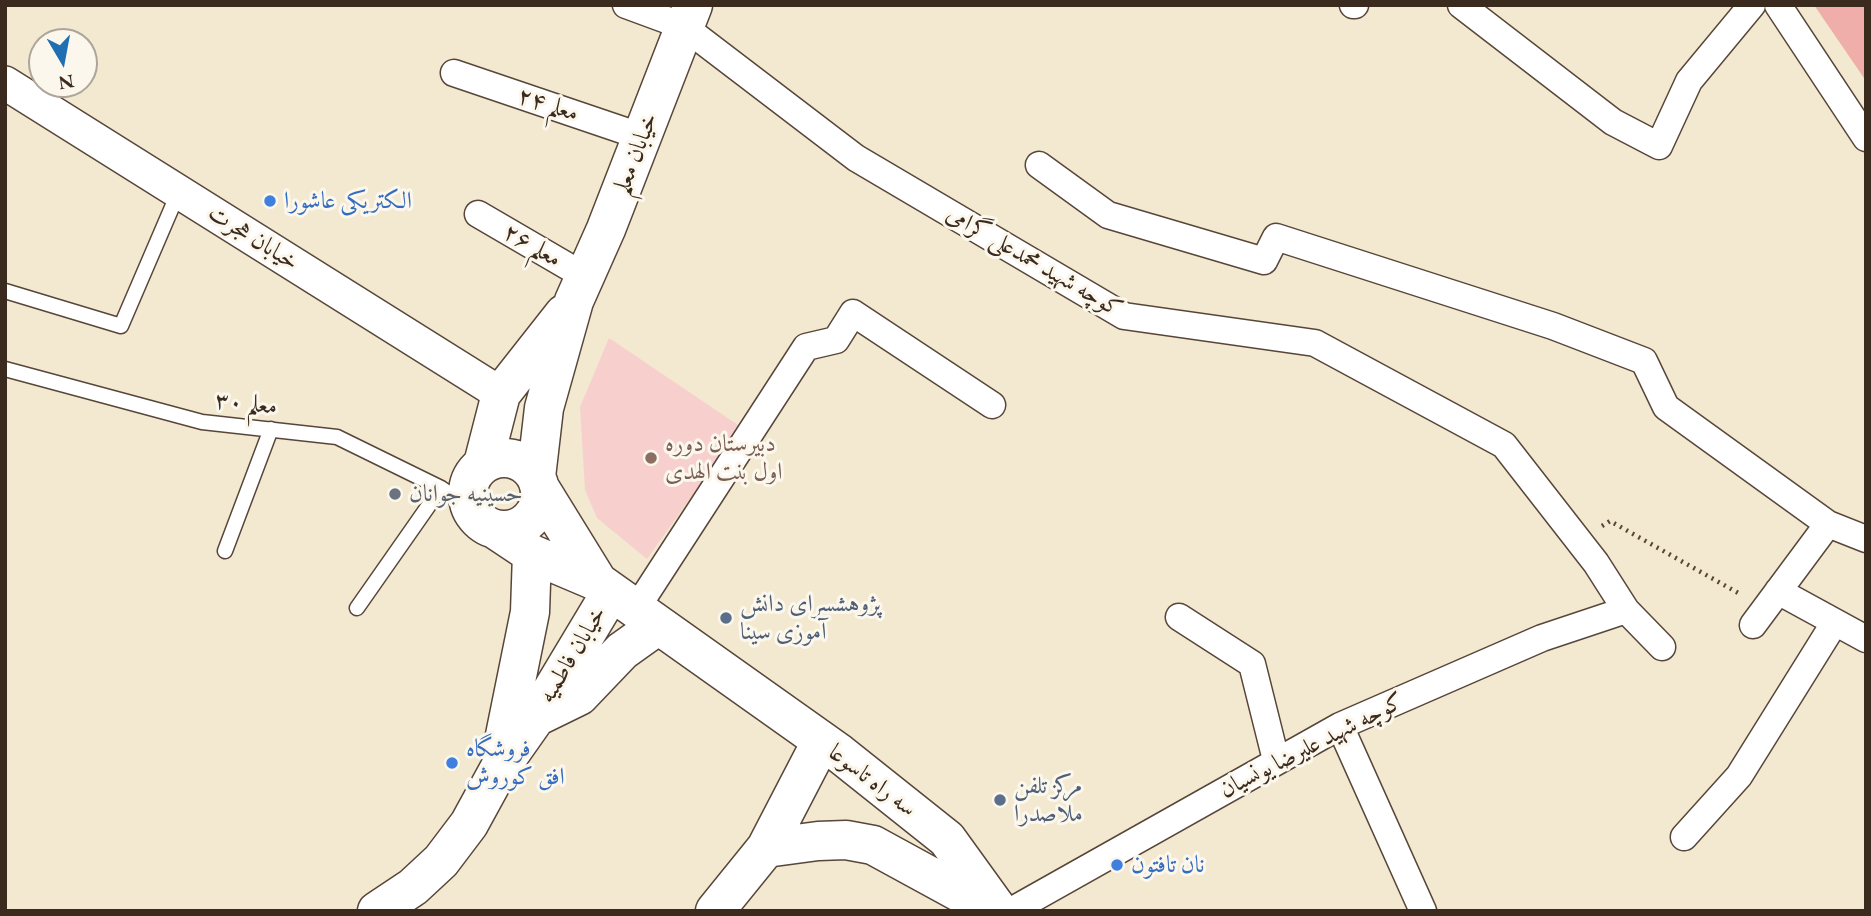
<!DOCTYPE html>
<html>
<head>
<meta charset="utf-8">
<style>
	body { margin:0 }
	#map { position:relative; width:1871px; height:916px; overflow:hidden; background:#f3e8d0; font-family:"EB Garamond",serif }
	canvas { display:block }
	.frame { position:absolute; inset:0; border:7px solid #3b2a1e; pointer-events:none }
	.north { position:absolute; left:28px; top:28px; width:70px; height:70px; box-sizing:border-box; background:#fbf7ec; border:2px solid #aea59a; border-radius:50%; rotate:170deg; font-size:19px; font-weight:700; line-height:28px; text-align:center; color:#3b2a1e }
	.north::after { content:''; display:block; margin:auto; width:24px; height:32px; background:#1f6fb2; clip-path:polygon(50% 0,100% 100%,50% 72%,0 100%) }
</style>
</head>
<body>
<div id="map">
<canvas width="1871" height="916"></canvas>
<div class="frame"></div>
<div class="north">N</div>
</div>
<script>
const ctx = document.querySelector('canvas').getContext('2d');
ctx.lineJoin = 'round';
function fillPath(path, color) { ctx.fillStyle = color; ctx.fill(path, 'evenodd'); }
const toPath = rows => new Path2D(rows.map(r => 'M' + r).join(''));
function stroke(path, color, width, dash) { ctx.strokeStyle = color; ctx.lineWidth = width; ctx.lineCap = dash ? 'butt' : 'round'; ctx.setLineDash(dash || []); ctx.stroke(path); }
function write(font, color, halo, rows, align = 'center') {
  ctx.font = font + ' "EB Garamond",Amiri,serif'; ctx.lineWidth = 6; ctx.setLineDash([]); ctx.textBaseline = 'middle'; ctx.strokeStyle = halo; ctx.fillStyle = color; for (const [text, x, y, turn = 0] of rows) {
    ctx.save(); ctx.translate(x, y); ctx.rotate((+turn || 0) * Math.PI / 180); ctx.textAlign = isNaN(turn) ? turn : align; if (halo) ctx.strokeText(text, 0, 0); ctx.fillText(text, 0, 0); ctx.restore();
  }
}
const built = toPath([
	[609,338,741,427,647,559,597,518,585,490,580,407]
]);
const building = toPath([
	[1814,5,1866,5,1866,81]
]);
const path = toPath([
	[1602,526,1610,521,1740,594]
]);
const service = toPath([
	[5,291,121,326,179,191],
	[5,369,202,422,337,437,441,488,470,508],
	[225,551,271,429],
	[357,608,441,488]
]);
const minor = toPath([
	[626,5,683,26,856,158,1124,316,1315,343,1504,445,1596,563,1626,610,1662,647],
	[1353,5,1355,5],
	[1461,5,1613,122,1659,146,1689,81,1752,5],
	[1778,5,1866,138],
	[454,73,643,137],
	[1039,165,1108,215,1264,261,1276,237,1553,326,1644,361,1666,407,1828,524,1866,539],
	[478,214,586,277],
	[1778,591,1866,639],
	[636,609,806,347,836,340,853,313,992,405],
	[1179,617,1252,664,1276,760],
	[1753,625,1828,524],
	[1340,726,1423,911],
	[1684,837,1739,776,1835,622],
	[1011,911,1340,726,1542,638,1626,610]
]);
const tertiary = toPath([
	[5,83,501,394]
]);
const secondary = toPath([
	'468 494a36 36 0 1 1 72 0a36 36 0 1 1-72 0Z',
	[483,464,501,394,564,314],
	[536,477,544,408,574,301,606,229,693,5],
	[540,488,598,582],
	[496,530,532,554,598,582,839,753,947,839,999,911],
	[536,717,579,696,622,651,657,626],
	[501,755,530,612,532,554],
	[766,848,818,841,846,840,873,845,992,910],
	[377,911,413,887,441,861,469,824,498,771,536,717,611,592],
	[715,911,766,848,821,742]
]);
const markers = [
	[270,201,7,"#3f7fe0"],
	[651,458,7,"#8d6e63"],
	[395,494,7,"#6b7280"],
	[726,618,7,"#5c6f8a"],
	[452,763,7,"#3f7fe0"],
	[1000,800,7,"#5c6f8a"],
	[1117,865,7,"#3f7fe0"]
];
const streetNames = [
	["معلم ۲۴",548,105,18],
	["خیابان معلم",636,154,-69],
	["خیابان هجرت",253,238,32],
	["معلم ۲۶",532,246,30],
	["کوچه شهید محمدعلی گرامی",1034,262,30],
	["معلم ۳۰",246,404,6],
	["خیابان فاطمیه",573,655,-59],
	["کوچه شهید علیرضا یونسیان",1312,746,-27],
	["سه راه تاسوعا",872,781,37]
];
const shopNames = [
	["الکتریکی عاشورا",284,201],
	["فروشگاه",466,749],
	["افق کوروش",466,777],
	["نان تافتون",1131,865]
];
const educationNames = [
	["دبیرستان دوره",665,444],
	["اول بنت الهدی",665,472]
];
const worshipNames = [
	["حسینیه جوانان",409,494]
];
const serviceNames = [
	["پژوهشسرای دانش",740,604],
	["آموزی سینا",740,632],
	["مرکز تلفن",1014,786],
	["ملاصدرا",1014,814]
];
fillPath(built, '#f7d0ce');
fillPath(building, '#efaea9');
stroke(service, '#574639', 17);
stroke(minor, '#574639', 29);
stroke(tertiary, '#574639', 36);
stroke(secondary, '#574639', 41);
stroke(path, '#574639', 4.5, [2, 5]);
stroke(service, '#fff', 14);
stroke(minor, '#fff', 26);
stroke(tertiary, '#fff', 33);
stroke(secondary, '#fff', 38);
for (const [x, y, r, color] of markers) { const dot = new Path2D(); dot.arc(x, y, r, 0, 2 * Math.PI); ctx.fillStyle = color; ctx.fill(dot); stroke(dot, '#fbf7ec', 2.5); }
write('24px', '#3b2a1e', '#fbf7ec', streetNames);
write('24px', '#366cbe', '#fbf7ec', shopNames, 'left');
write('24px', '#785e54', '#fbf7ec', educationNames, 'left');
write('24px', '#5b616d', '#fbf7ec', worshipNames, 'left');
write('24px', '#4e5e75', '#fbf7ec', serviceNames, 'left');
</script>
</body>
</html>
